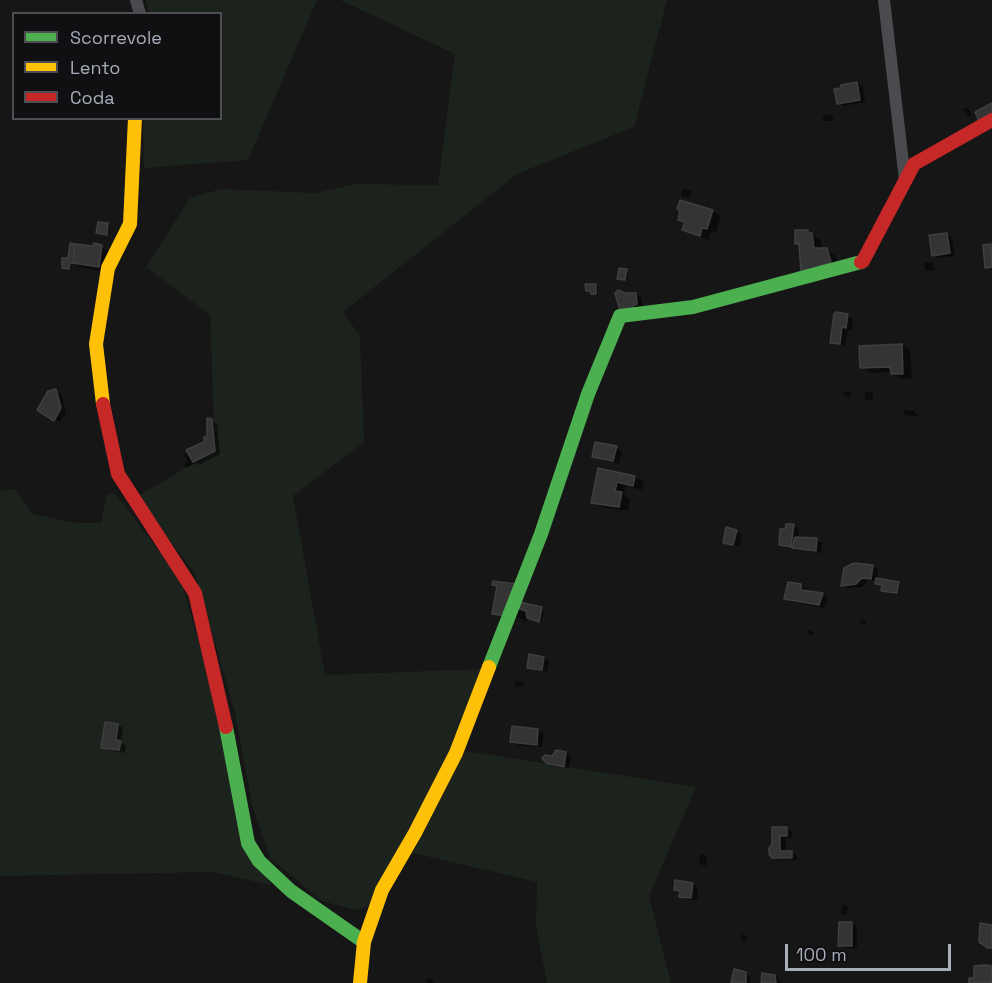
<!DOCTYPE html>
<html>
<head>
<meta charset="utf-8">
<style>
	body { margin:0 }
	#map { position:relative; width:992px; height:983px; overflow:hidden; background:#161616; font-family:"Space Grotesk",sans-serif }
	canvas { display:block }
	.legend { position:absolute; left:12px; top:12px; width:210px; height:108px; box-sizing:border-box; background:#101012; border:2px solid #4c4e54; margin:0; padding:8px 10px; list-style:none; font-size:18px; color:#a6acb8 }
	.legend li { display:flex; align-items:center; gap:12px; height:30px }
	.legend b { width:30px; border:2px solid #4c4e54 }
	.scale { position:absolute; left:785px; top:944px; width:166px; height:27px; box-sizing:border-box; border:3px solid #a6acb8; border-top:0; padding-left:8px; font-size:18px; line-height:21px; white-space:nowrap; color:#a6acb8; -webkit-text-stroke:4px #101012; paint-order:stroke }
</style>
</head>
<body>
<div id="map">
<canvas width="992" height="983"></canvas>
<ul class="legend">
<li><b style="height:8px;background:#4caf50"></b>Scorrevole</li>
<li><b style="height:8px;background:#ffc107"></b>Lento</li>
<li><b style="height:8px;background:#c62828"></b>Coda</li>
</ul>
<div class="scale">100 m</div>
</div>
<script>
const ctx = document.querySelector('canvas').getContext('2d');
ctx.lineJoin = 'round';
function fillPath(path, color) { ctx.fillStyle = color; ctx.fill(path, 'evenodd'); }
const toPath = rows => new Path2D(rows.map(r => 'M' + r).join(''));
function stroke(path, color, width, dash) { ctx.strokeStyle = color; ctx.lineWidth = width; ctx.lineCap = dash ? 'butt' : 'round'; ctx.setLineDash(dash || []); ctx.stroke(path); }
const green = toPath([
	[146,0,317,0,248,160,144,168,143,119,220,118,220,14,149,13],
	[340,0,667,0,634,127,517,174,343,312,360,336,364,442,293,496,325,675,484,669,438,795,375,904,357,910,322,901,270,858,252,805,235,713,195,573,136,497,215,451,210,315,146,267,190,198,221,189,316,193,355,184,438,185,455,54],
	[14,489,33,514,76,523,101,523,107,494,115,493,181,580,220,717,244,834,271,885,213,872,0,876,0,491],
	[465,751,696,787,649,896,671,983,547,983,536,926,537,882,413,853]
]);
const shadow = toPath([
	[857,83,863,87,865,102,844,106,839,103,843,89],
	[967,107,972,115,969,117,963,109],
	[831,114,833,116,833,121,823,121,823,115],
	[683,189,692,191,690,198,681,196],
	[712,211,721,216,716,233,711,232,709,240,684,230,686,223,679,219],
	[108,224,110,225,109,235,97,233],
	[807,232,821,240,822,250,826,250,835,255,839,266,797,243],
	[947,234,952,238,955,256,939,258,934,255],
	[95,245,111,252,107,272,83,268,72,263,71,269,63,267,69,259,95,248],
	[931,262,933,263,934,270,928,271,925,269,924,263],
	[626,271,629,272,627,280,621,279],
	[596,285,598,287,598,295,594,295,592,292,587,290],
	[636,295,642,298,642,307,622,313],
	[836,314,848,315,853,319,852,330,848,330,845,346,831,342],
	[901,345,910,350,912,378,901,379,892,374,892,372,871,373,862,367],
	[56,391,61,394,66,412,60,422,39,410],
	[844,391,851,392,851,396,844,395],
	[865,392,873,393,873,401,865,400],
	[904,410,913,411,921,417,906,415,904,414],
	[211,421,217,424,220,454,199,465,196,463,187,467,183,464,188,462,184,454,206,443],
	[616,448,622,451,619,464,599,459,594,456],
	[599,470,635,477,644,482,642,490,626,486,624,495,630,499,628,511,602,507,593,502],
	[794,526,799,529,798,539,816,540,822,543,821,553,786,548,780,544],
	[736,531,742,534,739,547,724,542],
	[872,566,878,569,877,580,901,584,899,593,885,592,883,590,884,585,877,581,869,580,862,587,848,588,842,585],
	[494,583,519,603,544,610,541,622,530,619,525,621,517,617,502,618,493,613,498,587],
	[800,585,806,589,806,592,823,595,828,598,824,608,791,602,786,598],
	[861,619,866,621,866,625,860,623],
	[808,630,814,632,813,636,807,633],
	[544,658,549,661,547,672,535,670,529,667],
	[515,681,524,683,523,687,515,685],
	[118,725,123,728,121,743,126,745,125,753,108,750,103,747],
	[513,728,538,730,544,733,542,747,517,745,512,742],
	[566,753,571,756,569,769,553,766,547,762],
	[787,829,792,832,792,838,786,838,786,852,792,852,797,855,797,860,779,860,773,856,773,843],
	[700,854,707,856,706,866,699,864],
	[693,884,698,888,697,900,687,899,681,896,682,892,676,889],
	[842,904,848,906,847,915,841,913],
	[852,923,857,927,857,949,845,948,839,945],
	[742,934,747,936,746,941,741,940],
	[746,974,751,977,750,983,735,983],
	[775,976,780,980,781,983,763,983],
	[427,978,433,980,433,983,427,983]
]);
const building = toPath([
	[857,82,860,100,837,104,834,89,841,88,841,85,857,82],
	[992,103,992,116,980,124,975,112,992,103],
	[680,200,713,210,707,229,702,228,700,236,682,230,685,222,678,220,680,211,677,209,680,200],
	[98,222,108,223,107,235,96,233,98,222],
	[795,230,808,230,808,233,812,233,814,248,827,248,831,262,801,272,799,244,795,244,795,230],
	[947,233,950,253,932,256,929,235,947,233],
	[70,243,75,244,73,263,70,263,69,269,62,268,62,258,68,258,70,243],
	[94,243,102,245,99,267,73,263,75,244,93,246,94,243],
	[991,244,992,267,985,268,983,245,991,244],
	[619,268,627,269,625,280,617,279,619,268],
	[585,284,596,284,596,294,591,294,590,291,586,291,585,284],
	[618,290,625,293,636,293,637,304,633,306,634,313,621,314,615,293,618,290],
	[836,312,848,314,846,328,842,327,840,344,830,343,834,314,836,312],
	[902,344,903,374,891,374,890,367,860,368,859,346,902,344],
	[56,389,61,408,54,421,37,410,48,391,56,389],
	[207,418,212,419,215,451,193,462,186,450,204,442,204,437,207,437,207,418],
	[595,442,617,446,613,461,592,457,595,442],
	[598,468,635,476,633,486,617,482,615,491,622,492,619,507,591,503,598,468],
	[786,524,794,524,791,547,779,545,780,529,785,529,786,524],
	[726,527,737,530,733,545,723,543,726,527],
	[795,537,817,538,816,551,792,548,795,537],
	[854,563,873,565,871,579,862,578,856,584,841,586,844,568,854,563],
	[876,578,899,582,897,593,881,591,882,585,875,584,876,578],
	[493,581,516,584,506,616,492,614,497,586,492,585,493,581],
	[788,582,801,584,801,590,823,593,819,605,784,599,788,582],
	[520,602,542,607,539,622,527,618,526,611,517,608,520,602],
	[529,654,544,657,542,670,527,668,529,654],
	[105,722,118,724,116,740,121,741,119,750,101,748,105,722],
	[512,726,538,729,537,745,510,742,512,726],
	[556,750,566,752,564,767,546,763,542,758,545,755,552,756,556,750],
	[772,827,787,827,787,836,780,836,780,851,792,851,792,858,772,858,769,854,769,848,772,844,772,827],
	[675,880,693,883,691,898,679,897,680,891,674,890,675,880],
	[839,922,852,922,852,946,838,946,839,922],
	[980,923,992,925,992,948,987,948,979,942,980,923],
	[985,965,992,966,992,983,969,983,969,978,974,978,974,966,985,965],
	[734,969,746,972,746,983,731,983,734,969],
	[762,973,775,975,776,983,761,983,762,973]
]);
const street = toPath([
	[136,0,140,14],
	[884,0,905,180]
]);
const fast = toPath([
	[489,667,541,534,588,394,620,316,693,307,861,262],
	[226,727,248,843,259,861,291,891,364,942]
]);
const slow = toPath([
	[103,404,96,344,108,268,130,224,135,118],
	[360,983,364,942,382,890,415,833,456,753,489,667]
]);
const jam = toPath([
	[861,262,863,261,914,164,992,120],
	[103,404,118,474,195,593,226,727]
]);
fillPath(green, '#1b231c');
fillPath(shadow, '#0007');
fillPath(building, '#343435');
stroke(building, '#3e3f42', 1.5);
stroke(street, '#494b4f', 12);
stroke(fast, '#4caf50', 14);
stroke(slow, '#ffc107', 14);
stroke(jam, '#c62828', 14);
</script>
</body>
</html>
